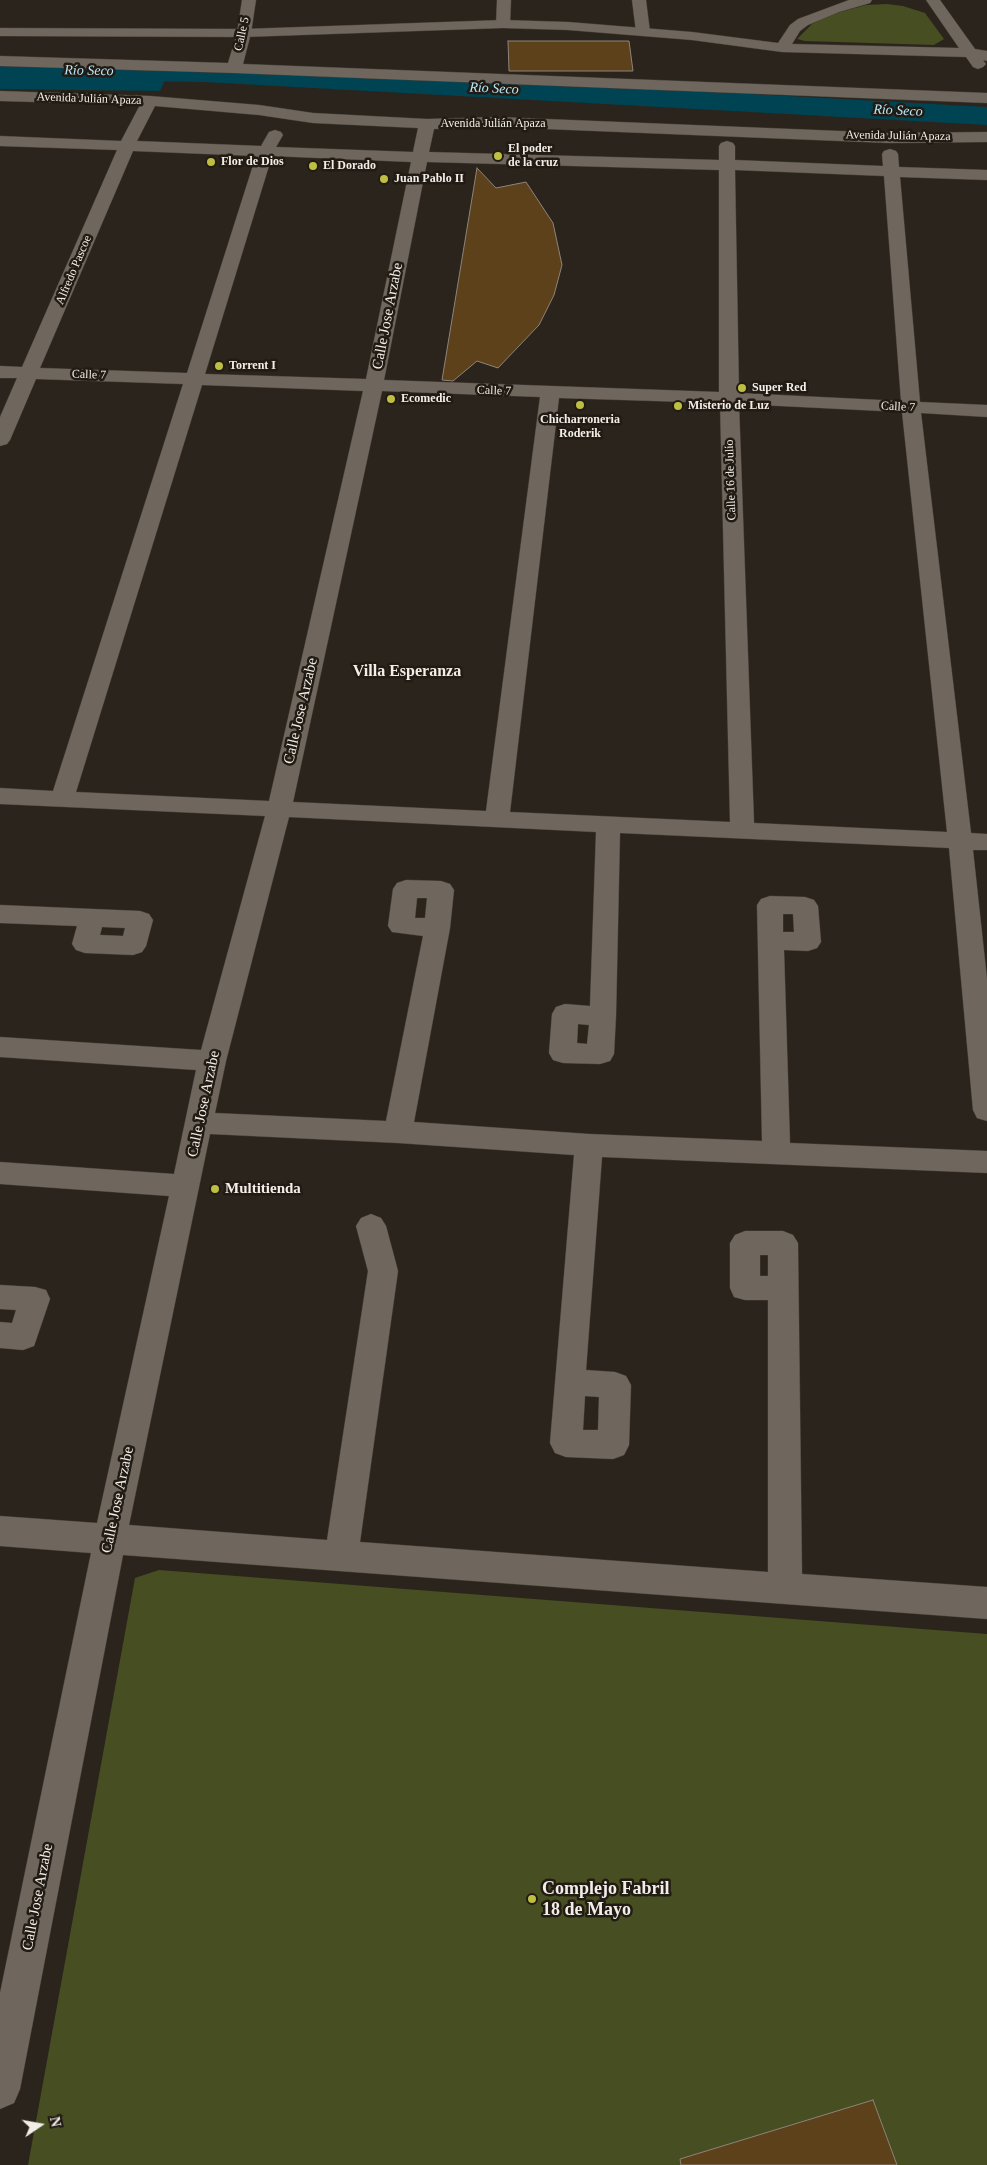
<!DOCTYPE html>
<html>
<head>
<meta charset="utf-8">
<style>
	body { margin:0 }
	#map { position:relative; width:987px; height:2165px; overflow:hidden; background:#2b241c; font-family:Georgia,serif }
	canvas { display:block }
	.north { position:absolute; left:15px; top:2100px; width:50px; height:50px; -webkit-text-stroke:4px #211b13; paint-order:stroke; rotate:78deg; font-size:14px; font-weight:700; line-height:20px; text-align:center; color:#f2ede8 }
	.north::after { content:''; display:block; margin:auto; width:18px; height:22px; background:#f2ede8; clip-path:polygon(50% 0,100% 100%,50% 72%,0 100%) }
</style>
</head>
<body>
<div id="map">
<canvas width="987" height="2165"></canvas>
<div class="north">N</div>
</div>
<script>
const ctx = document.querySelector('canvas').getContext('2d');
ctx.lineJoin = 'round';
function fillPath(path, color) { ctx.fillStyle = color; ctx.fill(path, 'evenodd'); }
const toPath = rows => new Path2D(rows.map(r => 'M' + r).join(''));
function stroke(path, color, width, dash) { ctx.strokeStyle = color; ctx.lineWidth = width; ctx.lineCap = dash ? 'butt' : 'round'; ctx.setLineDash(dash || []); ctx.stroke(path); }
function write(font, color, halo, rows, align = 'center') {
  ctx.font = font + ' Georgia,serif'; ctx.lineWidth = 5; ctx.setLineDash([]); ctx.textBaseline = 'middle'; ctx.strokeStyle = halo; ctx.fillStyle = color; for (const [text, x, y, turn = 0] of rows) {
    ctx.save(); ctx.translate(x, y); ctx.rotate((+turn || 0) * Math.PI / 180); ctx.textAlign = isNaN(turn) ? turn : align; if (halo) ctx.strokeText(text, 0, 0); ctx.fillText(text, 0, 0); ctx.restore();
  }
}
const green = toPath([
	[887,4,903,6,925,13,944,39,934,45,805,41,797,39,812,24,829,15,866,5],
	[159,1570,987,1634,987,2165,28,2165,135,1578]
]);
const water = toPath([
	[0,72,165,80,160,91,0,89]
]);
const river = toPath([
	[0,61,204,64,987,107,987,125,204,82,0,79,0,61]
]);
const building = toPath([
	[508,41,629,41,633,71,509,71,508,41],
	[477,168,496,188,526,182,553,223,562,265,554,295,539,325,498,368,477,361,453,381,442,380,477,168],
	[873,2100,897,2165,681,2165,680,2159,873,2100]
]);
const minor = toPath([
	[242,0,256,0,251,33,243,64,987,93,987,103,234,73,0,66,0,56,228,63,237,33,242,0],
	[497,0,511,0,510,24,508,27,498,27,496,24,497,0],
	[632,0,646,0,650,32,648,35,638,35,636,32,632,0],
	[0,91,150,96,259,105,313,113,427,119,497,117,889,133,987,132,987,142,889,143,497,127,434,129,429,152,719,160,719,146,721,143,727,141,733,143,735,146,735,160,883,166,882,154,884,151,890,149,896,151,898,154,899,167,987,170,987,180,900,177,920,402,987,405,987,417,921,413,971,833,987,834,987,850,973,850,987,979,987,1121,977,1118,973,1110,949,848,620,833,616,1016,614,1054,610,1061,600,1064,563,1063,553,1060,549,1053,552,1014,556,1007,565,1004,590,1006,596,832,289,817,226,1061,215,1113,386,1121,423,936,392,932,388,926,393,889,397,883,406,880,441,881,450,884,454,890,450,928,414,1122,589,1134,762,1141,757,905,761,899,770,896,805,897,814,900,818,906,821,942,817,948,808,951,784,950,790,1143,987,1151,987,1173,602,1157,586,1370,615,1372,626,1376,631,1385,629,1445,624,1455,613,1459,566,1457,555,1453,550,1443,574,1155,398,1143,210,1134,129,1525,327,1540,368,1271,356,1226,361,1218,371,1214,381,1218,386,1226,398,1271,360,1542,768,1572,768,1300,745,1300,734,1297,730,1288,730,1243,735,1235,745,1231,783,1231,793,1235,798,1243,802,1574,987,1587,987,1619,123,1555,20,2089,14,2103,0,2109,0,1993,91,1553,0,1546,0,1516,97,1523,169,1196,0,1184,0,1162,174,1174,196,1070,0,1057,0,1037,201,1050,265,816,0,804,0,788,53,791,183,384,36,379,10,440,7,444,0,446,0,417,17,378,0,378,0,366,22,367,117,150,0,146,0,136,121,141,140,105,0,101,0,91],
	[155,106,259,115,313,123,418,128,413,152,276,147,283,135,281,132,275,130,269,132,261,146,137,141,155,106],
	[133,151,256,156,187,373,40,368,133,151],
	[272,156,411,162,366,379,205,374,272,156],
	[427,162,719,170,719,392,384,380,427,162],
	[735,170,884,176,901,401,739,393,735,170],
	[202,385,363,391,269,801,76,792,202,385],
	[382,391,540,397,486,811,293,802,382,391],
	[559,398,720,403,730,822,510,812,559,398],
	[739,404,902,412,947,832,754,823,739,404],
	[417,898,427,898,425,918,415,918,417,898],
	[783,914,793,914,794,932,783,932,783,914],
	[578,1024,589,1025,587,1044,577,1043,578,1024],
	[760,1255,768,1255,768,1276,760,1276,760,1255],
	[585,1396,599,1397,598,1430,583,1430,585,1396],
	[0,905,140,911,149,914,153,920,146,946,142,952,133,955,85,953,76,950,72,944,77,926,0,923,0,905],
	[102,927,125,928,123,936,100,935,102,927],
	[0,1285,35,1287,46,1290,50,1299,34,1346,23,1350,0,1348,0,1322,12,1323,16,1310,0,1309,0,1285]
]);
const tertiary = toPath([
	[849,0,872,0,870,3,839,12,808,25,800,31,792,44,959,48,926,0,940,0,975,49,987,51,987,61,983,60,986,64,983,67,978,69,973,67,966,57,782,52,692,40,568,30,503,28,244,37,0,36,0,28,244,29,503,20,568,22,692,32,778,43,790,25,798,19,849,0]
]);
const markers = [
	[498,156,5,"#bebf42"],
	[211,162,5,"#bebf42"],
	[313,166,5,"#bebf42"],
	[384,179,5,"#bebf42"],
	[219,366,5,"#bebf42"],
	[742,388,5,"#bebf42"],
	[391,399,5,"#bebf42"],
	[580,405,5,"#bebf42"],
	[678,406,5,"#bebf42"],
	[215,1189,5,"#bebf42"],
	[532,1899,5,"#bebf42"]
];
const farStreetnames = [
	["Calle 5",242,34,-78],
	["Avenida Julián Apaza",89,99,2],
	["Avenida Julián Apaza",493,124],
	["Avenida Julián Apaza",898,136,1],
	["Alfredo Pascoe",74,270,-67],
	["Calle 7",89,375,2],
	["Calle 7",494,391,2],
	["Calle 7",898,407,3],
	["Calle 16 de Julio",731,480,-92]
];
const farPoinames = [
	["El poder",508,149],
	["de la cruz",508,163],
	["Flor de Dios",221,162],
	["El Dorado",323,166],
	["Juan Pablo II",394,179],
	["Torrent I",229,366],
	["Super Red",752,388],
	["Ecomedic",401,399],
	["Misterio de Luz",688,406],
	["Chicharroneria",580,420,"center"],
	["Roderik",580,434,"center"]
];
const farWaternames = [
	["Río Seco",89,71,1],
	["Río Seco",494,89,3],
	["Río Seco",898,111,3]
];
const streetNames = [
	["Calle Jose Arzabe",388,316,-79],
	["Calle Jose Arzabe",301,711,-77],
	["Calle Jose Arzabe",204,1104,-78],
	["Calle Jose Arzabe",118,1500,-78],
	["Calle Jose Arzabe",38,1897,-79]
];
const poiNames = [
	["Multitienda",225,1189]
];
const neighbourhoodNames = [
	["Villa Esperanza",407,672]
];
const nearPoinames = [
	["Complejo Fabril",542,1889],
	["18 de Mayo",542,1910]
];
fillPath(green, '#474e21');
fillPath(water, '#004353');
fillPath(river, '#004353');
fillPath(building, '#5d411b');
stroke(building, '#8d847a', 1);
stroke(minor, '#443e38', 1);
stroke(tertiary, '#443e38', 1);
fillPath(minor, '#6f675e');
fillPath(tertiary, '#6f675e');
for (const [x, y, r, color] of markers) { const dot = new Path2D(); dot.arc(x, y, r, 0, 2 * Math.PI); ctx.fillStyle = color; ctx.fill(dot); stroke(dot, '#211b13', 2); }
write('12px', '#f2ede8', '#211b13', farStreetnames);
write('bold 12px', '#f2ede8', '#211b13', farPoinames, 'left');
write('italic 14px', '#b5e7f7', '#211b13', farWaternames);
write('15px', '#f2ede8', '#211b13', streetNames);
write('bold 15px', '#f2ede8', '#211b13', poiNames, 'left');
write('bold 16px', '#f2ede8', '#211b13', neighbourhoodNames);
write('bold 18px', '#f2ede8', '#211b13', nearPoinames, 'left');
</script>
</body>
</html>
